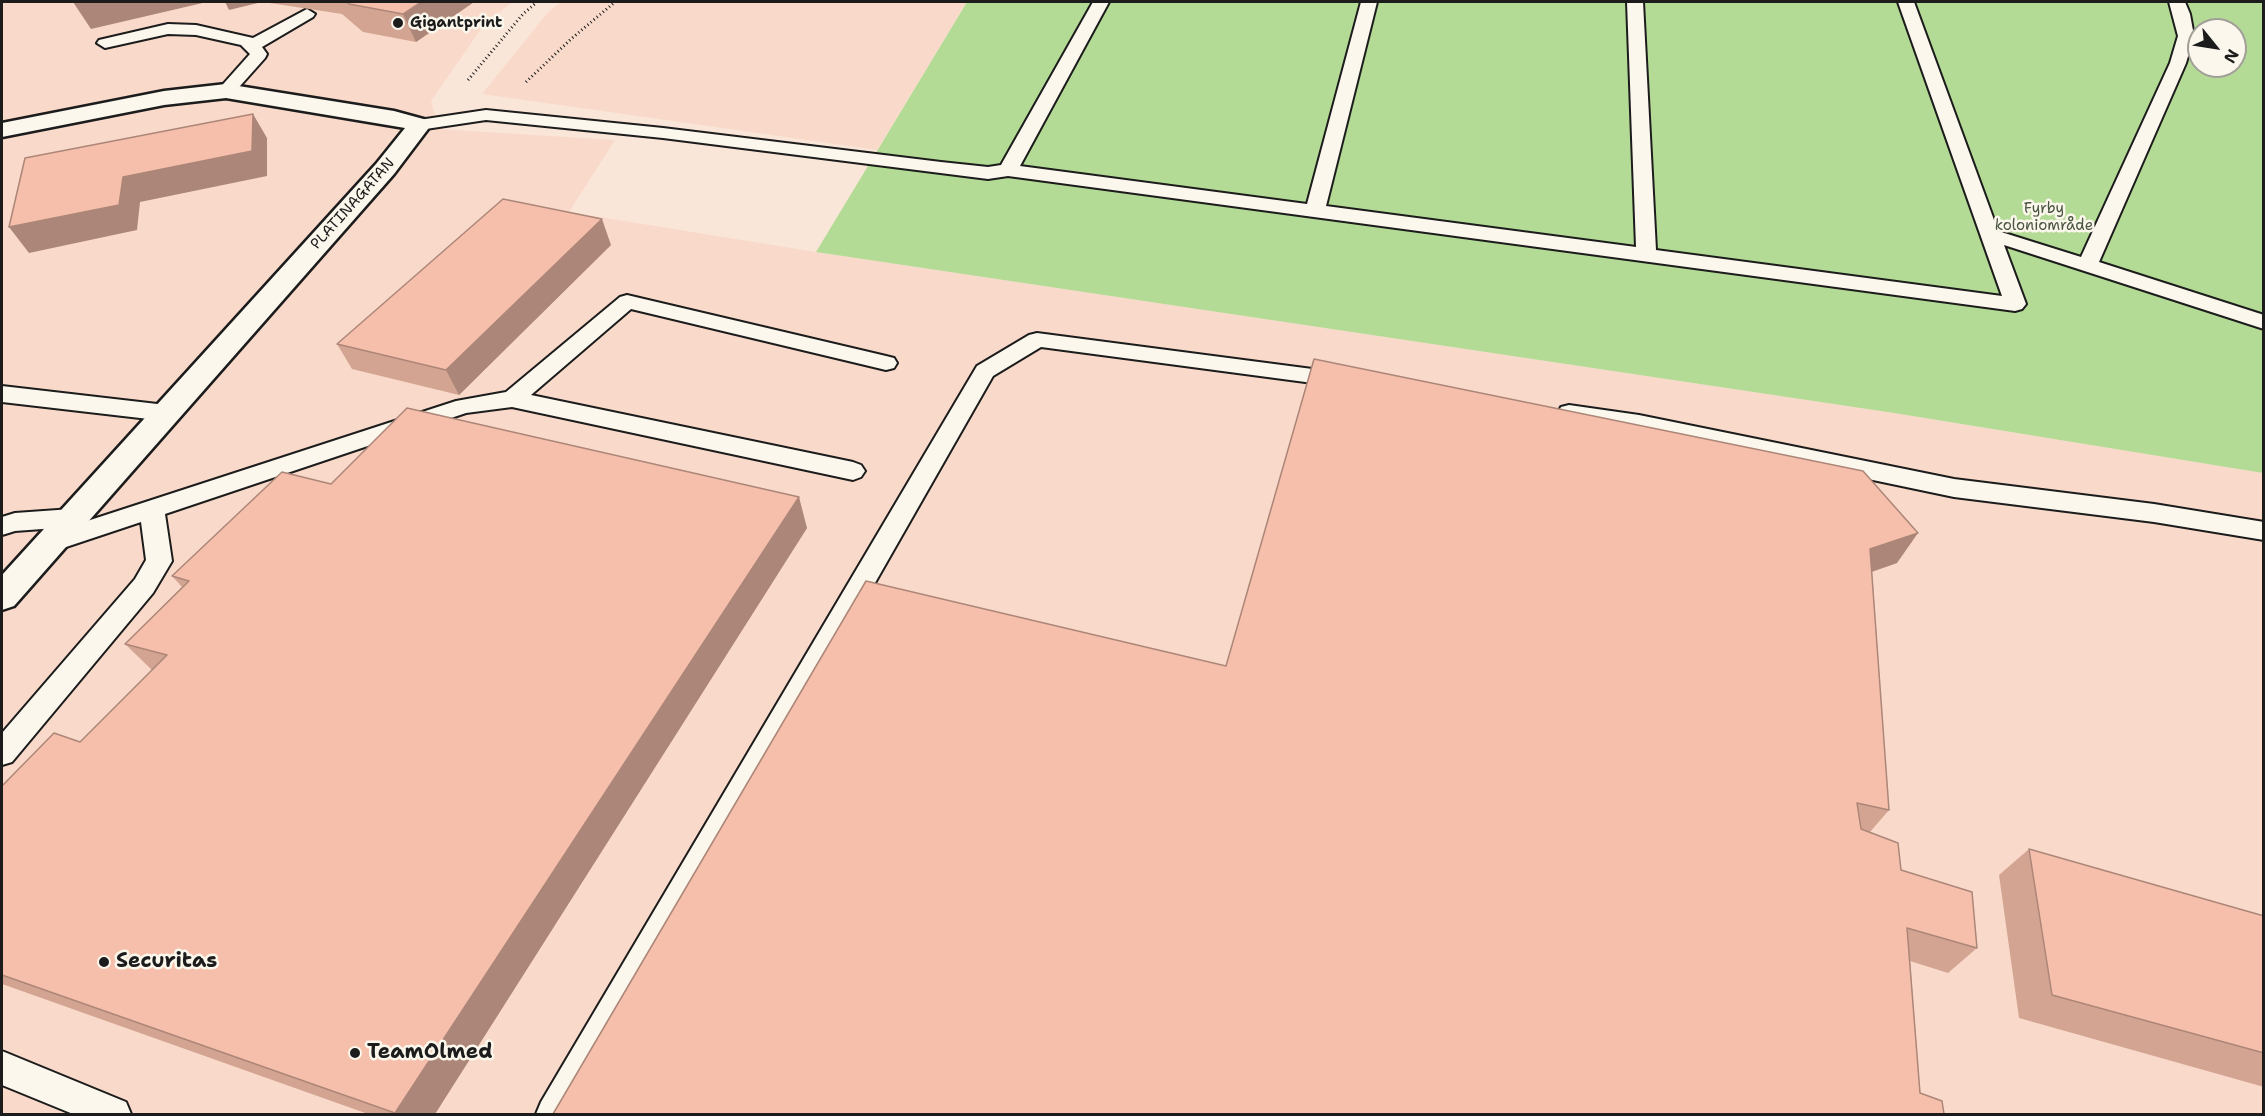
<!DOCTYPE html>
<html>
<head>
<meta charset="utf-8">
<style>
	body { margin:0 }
	#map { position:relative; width:2265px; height:1116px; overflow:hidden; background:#fae6d8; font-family:"Shantell Sans",sans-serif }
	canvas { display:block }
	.frame { position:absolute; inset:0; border:3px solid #1c1c1c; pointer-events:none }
	.north { position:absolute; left:2187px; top:18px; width:60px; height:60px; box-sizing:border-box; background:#fbf7ec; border:2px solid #a29f99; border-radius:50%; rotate:120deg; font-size:16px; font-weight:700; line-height:24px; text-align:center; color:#1c1c1c }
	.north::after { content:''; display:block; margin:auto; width:21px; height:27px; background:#1c1c1c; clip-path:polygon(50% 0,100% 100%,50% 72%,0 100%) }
</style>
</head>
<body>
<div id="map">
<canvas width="2265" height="1116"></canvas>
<div class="frame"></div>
<div class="north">N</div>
</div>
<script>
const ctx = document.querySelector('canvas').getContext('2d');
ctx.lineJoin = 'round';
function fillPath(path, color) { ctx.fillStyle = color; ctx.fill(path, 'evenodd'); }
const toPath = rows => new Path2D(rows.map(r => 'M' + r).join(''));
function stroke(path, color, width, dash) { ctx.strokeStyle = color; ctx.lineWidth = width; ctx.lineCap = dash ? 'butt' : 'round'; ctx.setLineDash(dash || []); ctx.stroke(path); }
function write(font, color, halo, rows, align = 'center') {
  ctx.font = font + ' "Shantell Sans",sans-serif'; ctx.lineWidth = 5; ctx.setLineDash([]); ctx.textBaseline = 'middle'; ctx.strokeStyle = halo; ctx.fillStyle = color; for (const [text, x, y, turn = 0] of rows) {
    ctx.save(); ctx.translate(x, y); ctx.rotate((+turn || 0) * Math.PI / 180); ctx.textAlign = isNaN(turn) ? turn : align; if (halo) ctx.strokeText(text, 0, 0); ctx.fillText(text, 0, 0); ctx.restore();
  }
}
const built = toPath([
	[2,2,513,2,486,22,431,101,439,129,615,140,569,212,816,252,1894,413,2263,473,2263,1114,2,1114],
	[561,2,967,2,877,150,482,94,549,11]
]);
const green = toPath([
	[967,2,2263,2,2263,473,1894,413,816,252],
	[2199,30,2235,30,2235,66,2199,66]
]);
const path = toPath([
	[468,80,523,14,537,2],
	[526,82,571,39,615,2]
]);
const service = toPath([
	[1093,2,1109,2,1020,166,1307,204,1361,2,1377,2,1326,206,1636,247,1627,2,1643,2,1656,250,2002,296,1898,2,1914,2,1998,231,2081,257,2170,63,2178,36,2169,2,2185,2,2190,14,2194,36,2186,63,2099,262,2264,315,2264,329,2004,245,2026,304,2022,309,2015,311,1008,176,988,179,663,138,486,120,419,130,413,129,410,125,413,121,419,120,486,110,663,128,941,162,988,167,1001,165,1093,2],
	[307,9,315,14,313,17,262,47,267,54,265,58,232,95,226,96,220,95,217,91,250,54,241,45,196,35,168,34,105,48,97,43,99,40,168,24,196,25,253,38,307,9],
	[627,295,886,356,894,358,897,363,894,368,886,370,631,309,531,395,853,462,861,465,865,471,861,477,853,480,512,407,466,413,165,514,172,561,153,593,12,762,2,765,2,733,135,579,146,560,141,522,48,553,39,551,35,544,39,537,70,527,15,531,2,535,2,517,15,513,72,509,81,512,84,518,81,523,456,401,506,392,620,297,627,295],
	[1037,333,1343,373,1351,375,1354,380,1351,385,1343,387,1041,347,993,376,572,1114,536,1114,541,1102,977,366,1029,335,1037,333],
	[2,386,166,405,174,407,177,413,174,419,166,421,2,402,2,386],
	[1569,405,1639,415,1954,479,2154,504,2264,522,2264,540,2154,522,1954,497,1639,431,1561,419,1558,413,1561,407,1569,405],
	[2,1051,126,1102,131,1114,73,1114,2,1085,2,1051]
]);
const minor = toPath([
	[226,84,394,111,427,120,431,125,394,174,14,606,2,610,2,575,376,164,405,128,226,98,164,105,2,137,2,123,164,91,226,84]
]);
const wall = toPath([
	[263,2,474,2,416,42,363,32,342,14],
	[611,245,459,395,352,369,337,344],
	[331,484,807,528,435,1114,368,1114,2,984,2,786,80,742,152,670,125,644,182,587,172,576],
	[1897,563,1872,572,1889,810,1870,832,1901,870,1977,948,1948,973,1910,961,1920,1093,1944,1114,1226,666],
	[2029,849,2264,916,2264,1087,2019,1018,1999,875]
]);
const shadedWall = toPath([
	[73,2,207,2,91,29],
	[225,2,262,2,229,10],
	[421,2,474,2,416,42,403,14],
	[253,114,267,138,267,176,140,202,137,230,29,253,9,227,123,177],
	[602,219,611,245,459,395,446,370],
	[799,497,807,528,435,1114,396,1114,395,1113],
	[1918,533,1897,563,1850,579,1870,549]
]);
const building = toPath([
	[347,2,421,2,403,14,349,4,347,2],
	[253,114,252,151,123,177,119,205,9,227,25,158,253,114],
	[503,199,602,219,446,370,337,344,503,199],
	[1314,359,1863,471,1918,533,1870,549,1889,810,1857,803,1861,829,1898,843,1901,870,1972,892,1977,948,1907,928,1920,1093,1942,1101,1944,1114,553,1114,866,581,1226,666,1314,359],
	[407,408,799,497,395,1113,2,975,2,786,54,733,80,742,167,655,125,644,189,581,172,576,282,472,331,484,407,408],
	[2029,849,2264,916,2264,1053,2052,995,2029,849]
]);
const markers = [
	[398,23,6,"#1c1c1c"],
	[104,962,6,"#1c1c1c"],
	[355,1053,6,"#1c1c1c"]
];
const farPoinames = [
	["Gigantprint",410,23]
];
const farStreetnames = [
	["PLATINAGATAN",353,204,-48]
];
const farParknames = [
	["Fyrby",2044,209],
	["koloniområde",2044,226]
];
const nearPoinames = [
	["Securitas",116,962],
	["TeamOlmed",367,1053]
];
fillPath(built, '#f9daca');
fillPath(green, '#b4db96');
stroke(service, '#1c1c1c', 4);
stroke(minor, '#1c1c1c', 5);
stroke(path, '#1c1c1c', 3, [1, 3]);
fillPath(service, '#fbf7ec');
fillPath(minor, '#fbf7ec');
fillPath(wall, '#d4a493');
fillPath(shadedWall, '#ac8678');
fillPath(building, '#f6bfab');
stroke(building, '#ac8678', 1.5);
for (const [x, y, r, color] of markers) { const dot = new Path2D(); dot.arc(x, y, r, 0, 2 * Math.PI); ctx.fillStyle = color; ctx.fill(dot); stroke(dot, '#fbf7ec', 2); }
write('bold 15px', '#1c1c1c', '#fbf7ec', farPoinames, 'left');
write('15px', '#1c1c1c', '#fbf7ec', farStreetnames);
write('15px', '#4a5541', '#fbf7ec', farParknames);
write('bold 21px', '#1c1c1c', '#fbf7ec', nearPoinames, 'left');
</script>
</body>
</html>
